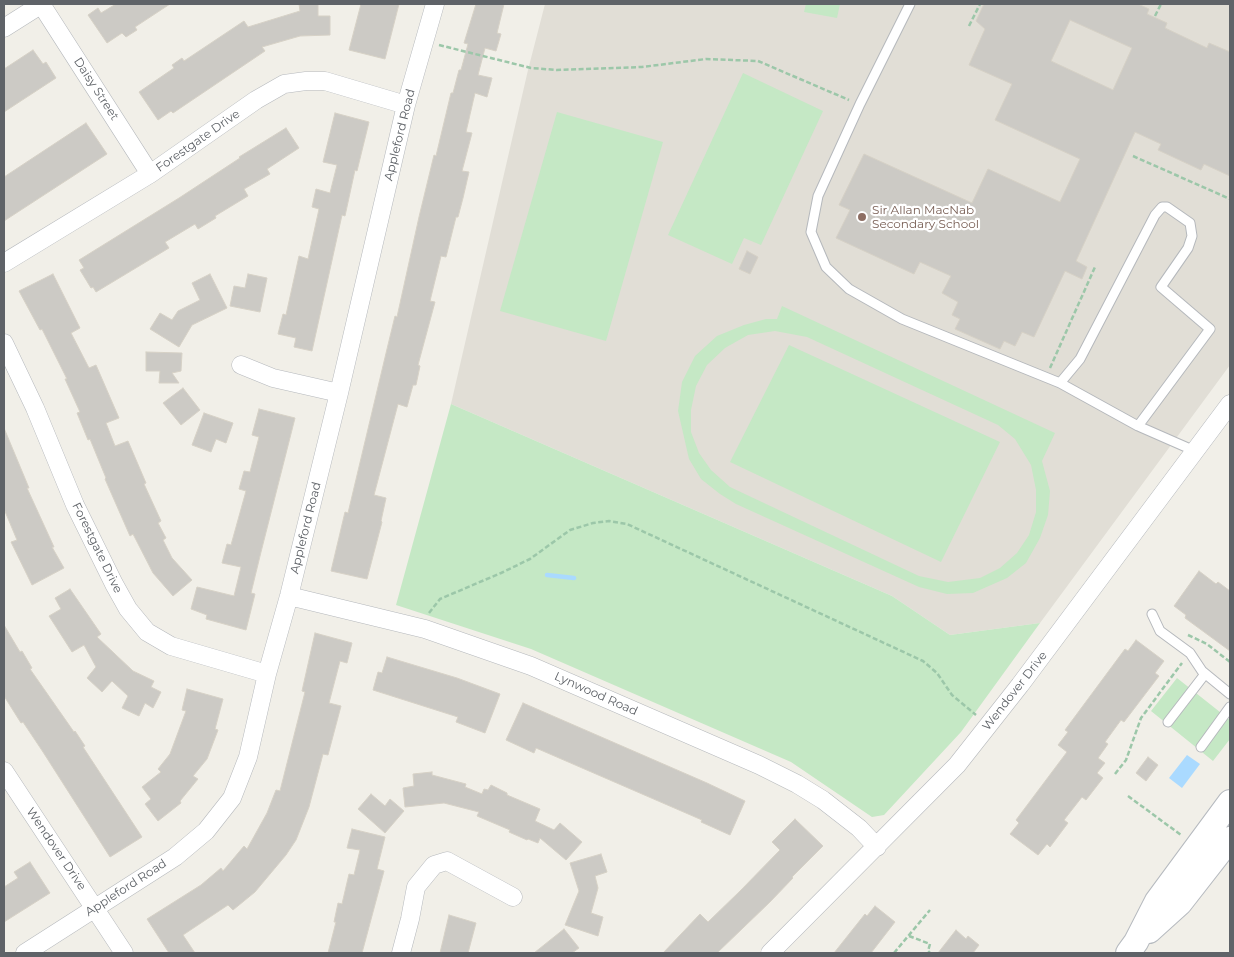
<!DOCTYPE html>
<html>
<head>
<meta charset="utf-8">
<style>
	body { margin:0 }
	#map { position:relative; width:1234px; height:957px; overflow:hidden; background:#f1efe8; font-family:Montserrat,sans-serif }
	canvas { display:block }
	.frame { position:absolute; inset:0; border:5px solid #5f6368; pointer-events:none }
</style>
</head>
<body>
<div id="map">
<canvas width="1234" height="957"></canvas>
<div class="frame"></div>
</div>
<script>
const ctx = document.querySelector('canvas').getContext('2d');
ctx.lineJoin = 'round';
function fillPath(path, color) { ctx.fillStyle = color; ctx.fill(path, 'evenodd'); }
const toPath = rows => new Path2D(rows.map(r => 'M' + r).join(''));
function stroke(path, color, width, dash) { ctx.strokeStyle = color; ctx.lineWidth = width; ctx.lineCap = dash ? 'butt' : 'round'; ctx.setLineDash(dash || []); ctx.stroke(path); }
function write(font, color, halo, rows, align = 'center') {
  ctx.font = font + ' Montserrat,sans-serif'; ctx.lineWidth = 4.5; ctx.setLineDash([]); ctx.textBaseline = 'middle'; ctx.strokeStyle = halo; ctx.fillStyle = color; for (const [text, x, y, turn = 0] of rows) {
    ctx.save(); ctx.translate(x, y); ctx.rotate((+turn || 0) * Math.PI / 180); ctx.textAlign = isNaN(turn) ? turn : align; if (halo) ctx.strokeText(text, 0, 0); ctx.fillText(text, 0, 0); ctx.restore();
  }
}
const education = toPath([
	[545,4,1230,4,1230,365,1040,623,950,635,892,596,451,404,528,70]
]);
const green = toPath([
	[806,4,840,4,837,18,804,12],
	[743,73,823,111,761,245,744,238,732,264,668,235],
	[557,112,663,142,606,341,500,311],
	[782,306,1055,433,1042,461,1050,491,1048,515,1040,538,1026,563,1007,578,973,593,947,594,919,587,736,504,720,494,701,479,689,459,678,411,682,382,695,356,717,336,744,325,766,319,777,319],
	[775,331,807,337,998,425,1015,439,1031,465,1036,490,1036,512,1029,535,1017,553,1000,568,980,578,948,582,919,576,730,487,711,470,699,453,691,432,691,410,696,386,707,365,725,348,748,335],
	[789,345,1000,442,941,562,730,462],
	[451,404,892,596,950,635,1040,623,961,732,884,815,872,817,791,762,531,649,396,605],
	[1177,678,1230,720,1230,739,1213,761,1151,711]
]);
const water = toPath([
	[1187,755,1200,764,1182,788,1169,778]
]);
const stream = toPath([
	[547,575,574,578]
]);
const building = toPath([
	[116,4,170,4,135,27,137,30,126,37,122,33,107,43,88,15,98,8,101,13,116,4],
	[299,4,318,4,318,16,330,16,330,35,300,36,262,47,265,51,173,113,171,111,158,120,139,92,174,68,172,65,182,58,184,61,244,21,248,27,300,11,299,4],
	[361,4,399,4,385,59,349,50,361,4],
	[476,4,504,4,497,33,501,34,496,51,485,48,478,75,492,78,487,97,475,93,466,132,472,133,462,171,469,172,463,198,458,217,456,217,446,257,441,256,430,301,435,302,418,365,420,366,416,385,413,385,407,407,398,404,374,495,386,498,381,521,382,522,367,579,331,571,345,512,348,513,387,349,395,316,397,317,419,217,434,155,436,156,451,93,453,93,459,70,461,70,468,44,464,43,476,4],
	[984,4,1138,4,1149,9,1147,14,1167,23,1165,28,1207,48,1209,43,1230,52,1230,176,1204,164,1201,170,1158,150,1161,144,1135,132,1076,261,1087,267,1082,279,1065,271,1034,337,1022,332,1015,346,1004,341,1000,349,955,329,960,319,952,315,958,302,942,293,951,276,920,262,914,274,836,238,850,210,839,205,864,154,972,203,988,169,1060,202,1080,159,995,120,1012,84,969,65,985,29,976,21,984,4],
	[1070,20,1132,48,1113,90,1051,61,1070,20],
	[33,50,43,64,46,62,56,78,4,112,4,69,33,50],
	[335,113,369,122,357,171,355,170,345,216,342,215,312,351,294,347,296,338,278,334,283,314,286,315,299,256,308,259,319,209,312,207,316,189,330,193,337,165,323,162,335,113],
	[86,123,107,154,4,221,4,177,86,123],
	[286,128,299,148,267,169,270,174,244,189,248,196,215,216,216,218,198,229,195,224,165,242,169,248,96,292,93,287,91,288,80,270,84,268,79,260,179,198,240,158,239,157,286,128],
	[747,251,758,257,750,274,739,269,747,251],
	[53,274,80,328,71,333,89,368,96,365,119,418,106,423,115,446,128,441,146,483,144,484,161,521,158,523,166,538,163,540,172,558,192,580,173,596,153,573,133,534,130,536,105,479,106,478,90,439,88,440,77,413,80,412,65,379,67,379,42,329,40,330,19,291,53,274],
	[210,274,227,308,192,325,179,347,150,329,160,313,172,320,178,311,200,300,192,283,210,274],
	[248,274,267,278,260,312,230,306,234,286,245,288,248,274],
	[146,352,182,353,181,371,172,373,179,383,159,383,160,371,146,371,146,352],
	[183,388,200,410,181,425,163,403,183,388],
	[259,409,295,418,261,552,251,593,255,594,246,630,206,619,207,615,191,609,197,587,234,596,241,567,222,563,227,544,231,545,246,491,239,489,244,471,250,472,259,437,252,435,259,409],
	[204,413,233,423,226,443,216,439,211,452,192,445,204,413],
	[4,428,29,488,27,488,54,547,52,547,64,568,32,585,11,542,17,540,4,509,4,428],
	[1199,571,1216,584,1218,582,1230,591,1230,651,1185,618,1186,615,1174,606,1199,571],
	[70,589,101,634,97,637,133,671,154,681,151,687,161,692,153,708,145,703,139,716,122,708,128,696,112,681,102,692,87,678,96,667,84,645,72,652,49,616,61,609,55,598,70,589],
	[4,625,20,652,22,651,32,668,30,669,74,732,75,731,85,746,83,747,142,837,110,857,43,752,23,722,21,723,4,696,4,625],
	[315,633,352,643,347,663,340,661,329,703,341,706,328,755,323,754,309,807,296,840,286,855,255,892,233,910,228,905,183,935,195,953,169,953,147,919,201,885,221,868,223,871,244,846,247,849,267,813,276,790,280,791,305,692,302,691,315,633],
	[1136,640,1164,661,1155,673,1159,676,1124,722,1121,720,1105,742,1108,744,1098,758,1105,763,1097,773,1103,778,1086,800,1082,797,1064,820,1068,823,1050,847,1047,844,1038,855,1010,834,1019,823,1016,820,1067,752,1058,745,1068,732,1065,730,1125,649,1128,651,1136,640],
	[387,657,457,678,500,694,485,733,456,722,458,717,373,690,378,672,382,673,387,657],
	[187,689,223,699,215,729,218,730,207,759,193,776,198,779,180,801,181,803,158,821,145,804,151,799,142,787,161,772,158,769,170,754,186,711,182,710,187,689],
	[523,703,707,783,745,801,730,835,701,822,702,820,536,748,534,753,506,740,523,703],
	[1148,757,1158,765,1146,781,1136,773,1148,757],
	[432,772,432,775,466,784,465,787,482,794,484,789,488,790,491,785,507,793,507,795,540,809,535,821,554,830,560,823,582,842,566,860,540,838,538,843,528,839,527,840,509,832,510,830,477,816,479,812,444,803,405,807,403,788,414,786,413,774,432,772],
	[371,794,385,806,390,799,404,811,385,833,358,809,371,794],
	[795,819,823,846,792,877,793,878,770,902,717,953,663,953,700,914,708,922,740,891,780,850,772,842,795,819],
	[352,829,385,837,377,869,384,871,362,953,328,953,336,922,334,922,338,903,342,904,349,874,354,875,360,850,347,848,352,829],
	[601,854,607,872,595,876,598,888,591,913,603,917,598,936,565,925,579,891,570,863,601,854],
	[30,862,50,893,4,922,4,887,18,878,14,872,30,862],
	[875,906,895,922,871,953,834,953,865,914,867,916,875,906],
	[449,915,476,923,468,953,440,953,449,915],
	[564,929,579,948,572,953,534,953,564,929],
	[956,930,966,939,968,936,979,945,973,953,938,953,956,930]
]);
const path = toPath([
	[1155,16,1161,4],
	[969,26,980,4],
	[439,45,531,68,557,70,642,67,706,59,758,61,849,100],
	[1133,156,1230,199],
	[1050,368,1095,267],
	[429,613,440,599,501,573,530,559,570,530,593,523,609,521,627,524,923,661,937,673,952,695,976,715],
	[1188,635,1207,644,1230,662],
	[1115,774,1126,760,1141,718,1182,663],
	[1128,796,1181,835],
	[909,936,930,944,928,951,930,953],
	[894,953,930,910]
]);
const service = toPath([
	[910,4,860,104,818,196,811,232,826,267,849,289,902,319,1060,383,1138,426,1195,451],
	[1060,383,1080,359,1155,215,1162,207,1167,207,1190,223,1192,236,1188,248,1161,287,1210,329,1138,426],
	[1152,614,1160,631,1190,653,1202,671,1230,694],
	[1168,722,1205,674],
	[1201,747,1230,707]
]);
const minor = toPath([
	[41,4,150,174],
	[4,28,42,4],
	[4,263,150,174,256,100,284,84,306,81,325,81,406,105],
	[4,343,35,408,75,505,114,584,128,609,147,632,171,646,267,674],
	[241,365,273,378,339,393],
	[289,596,425,629,531,666,759,765,797,784,823,800,859,828,877,847],
	[4,771,124,953],
	[25,953,175,857,206,831,232,798,248,757,267,674,289,596,339,393,406,105,435,4],
	[401,953,410,919,416,887,434,865,447,861,513,897],
	[770,953,957,765,1020,685,1230,404]
]);
const secondary = toPath([
	[1149,931,1180,903,1230,839],
	[1128,953,1136,942,1157,901,1230,802]
]);
const markers = [
	[862,217,5,"#8d6e63"]
];
const streetNames = [
	["Daisy Street",96,89,57],
	["Appleford Road",400,135,-76],
	["Forestgate Drive",198,141,-35],
	["Appleford Road",306,528,-76],
	["Forestgate Drive",97,548,64],
	["Wendover Drive",1015,691,-52],
	["Lynwood Road",596,694,24],
	["Wendover Drive",56,849,56],
	["Appleford Road",126,888,-33]
];
const educationNames = [
	["Sir Allan MacNab",872,210],
	["Secondary School",872,224]
];
fillPath(education, '#e1ded6');
fillPath(green, '#c5e8c5');
fillPath(water, '#aadaff');
stroke(stream, '#aadaff', 4.5);
fillPath(building, '#cccac5');
stroke(building, '#d6d1c6', 1);
stroke(service, '#b5b8bc', 11);
stroke(minor, '#b5b8bc', 19);
stroke(secondary, '#b6babf', 26);
stroke(path, '#9cc7a9', 2.5, [5, 2.5]);
stroke(service, '#fff', 9);
stroke(minor, '#fff', 18);
stroke(secondary, '#fff', 24);
for (const [x, y, r, color] of markers) { const dot = new Path2D(); dot.arc(x, y, r, 0, 2 * Math.PI); ctx.fillStyle = color; ctx.fill(dot); stroke(dot, '#fff', 2); }
write('12px', '#5f6368', '#fff', streetNames);
write('12px', '#785e54', '#fff', educationNames, 'left');
</script>
</body>
</html>
